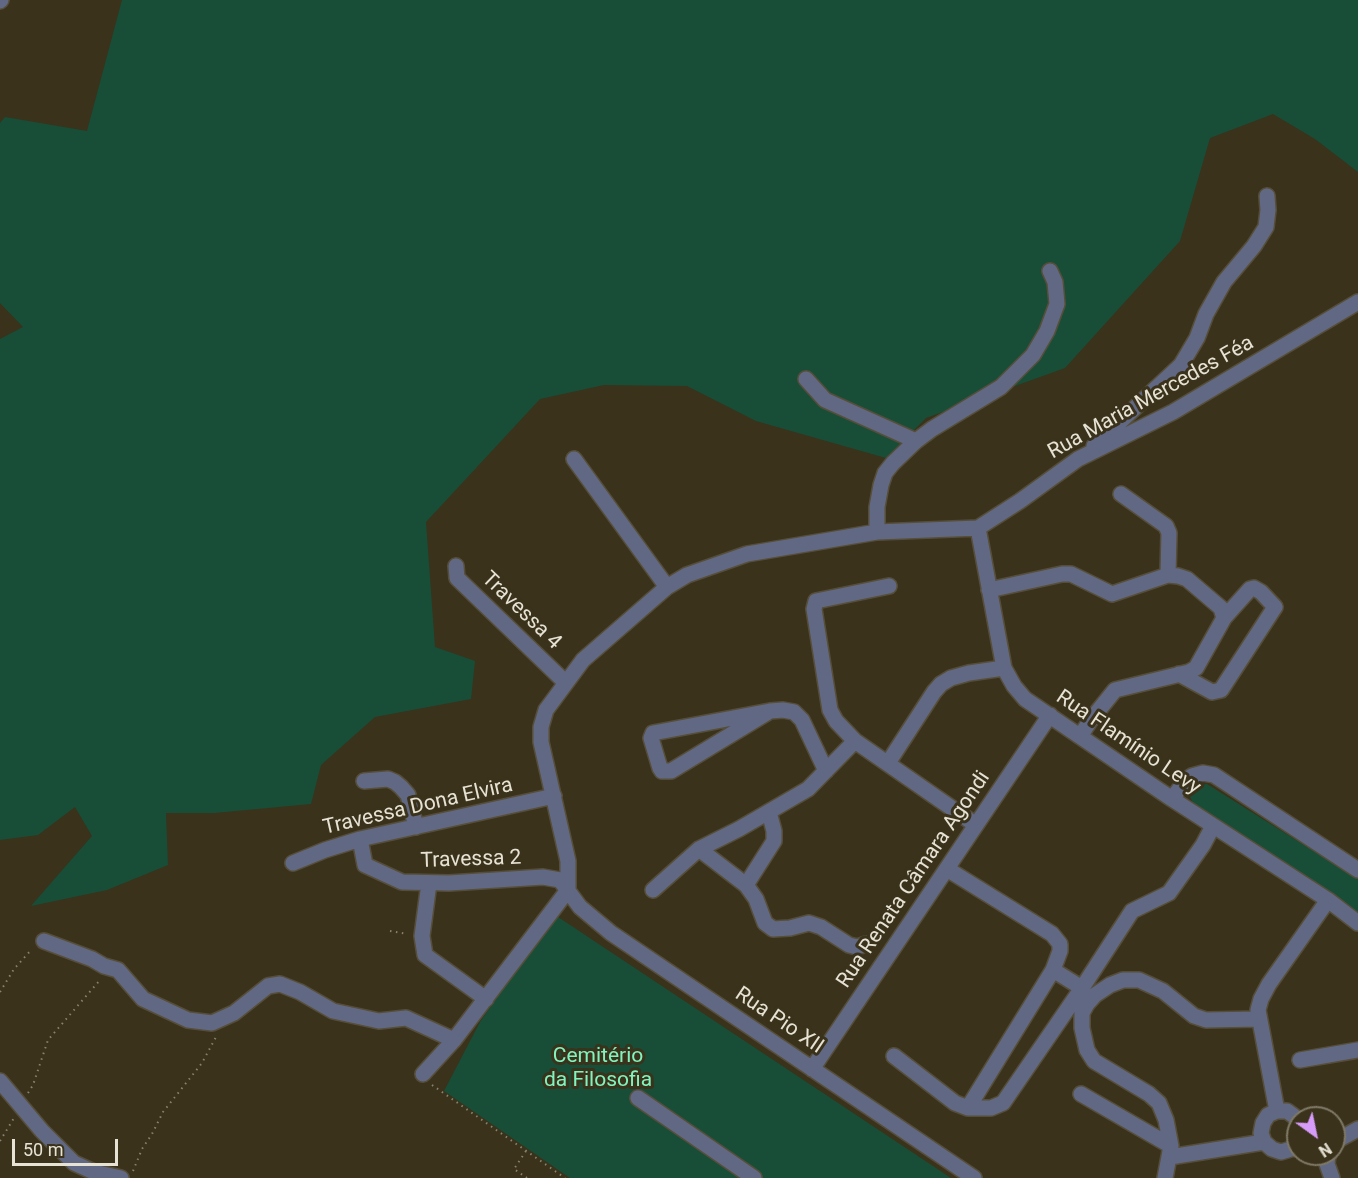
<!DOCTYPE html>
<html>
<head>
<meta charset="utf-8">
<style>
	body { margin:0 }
	#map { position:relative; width:1358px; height:1178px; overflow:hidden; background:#3a321b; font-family:Roboto,sans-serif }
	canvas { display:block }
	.north { position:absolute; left:1286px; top:1106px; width:60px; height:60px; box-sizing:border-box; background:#3a321b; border:2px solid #7f7865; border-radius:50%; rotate:147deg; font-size:16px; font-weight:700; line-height:24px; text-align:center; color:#e6e2d4 }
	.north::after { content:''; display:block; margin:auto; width:21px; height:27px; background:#d79bf9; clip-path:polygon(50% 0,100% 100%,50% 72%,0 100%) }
	.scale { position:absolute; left:12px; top:1139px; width:106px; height:27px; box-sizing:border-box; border:3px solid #e6e2d4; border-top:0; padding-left:8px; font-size:18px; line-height:21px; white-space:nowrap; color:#e6e2d4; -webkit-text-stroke:4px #3a321b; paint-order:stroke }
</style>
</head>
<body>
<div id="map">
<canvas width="1358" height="1178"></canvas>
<div class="north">N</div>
<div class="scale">50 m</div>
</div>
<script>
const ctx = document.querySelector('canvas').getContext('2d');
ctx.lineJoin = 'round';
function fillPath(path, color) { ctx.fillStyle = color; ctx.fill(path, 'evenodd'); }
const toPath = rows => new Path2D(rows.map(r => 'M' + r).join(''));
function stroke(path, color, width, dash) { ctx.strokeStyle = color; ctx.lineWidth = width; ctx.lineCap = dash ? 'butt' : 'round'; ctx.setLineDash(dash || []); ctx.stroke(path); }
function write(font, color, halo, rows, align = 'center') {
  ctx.font = font + ' Roboto,sans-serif'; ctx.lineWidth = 6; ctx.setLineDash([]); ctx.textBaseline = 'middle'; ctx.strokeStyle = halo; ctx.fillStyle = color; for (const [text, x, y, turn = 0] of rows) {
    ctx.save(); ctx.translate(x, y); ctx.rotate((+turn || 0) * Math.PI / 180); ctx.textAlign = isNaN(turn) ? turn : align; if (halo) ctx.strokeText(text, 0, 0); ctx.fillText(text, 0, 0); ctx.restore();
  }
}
const green = toPath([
	[122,0,1358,0,1358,172,1315,139,1273,114,1210,138,1180,241,1065,368,926,418,886,458,756,421,687,386,604,385,540,399,426,522,435,647,475,661,471,699,375,717,321,765,311,804,214,813,166,813,168,865,107,890,31,906,92,836,75,807,38,835,0,840,0,339,23,327,0,303,0,123,5,117,87,131],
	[1207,784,1358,879,1358,919,1195,807,1185,787],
	[555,915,951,1178,570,1178,444,1091,480,1022]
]);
const path = toPath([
	[390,931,407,934],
	[0,992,14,969,32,949],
	[432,1085,565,1178],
	[28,1093,33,1085,48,1040,100,980],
	[0,1141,14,1118],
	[526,1151,514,1169,527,1178],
	[133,1171,142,1149,152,1134,163,1112,202,1063,216,1037]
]);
const minor = toPath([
	[0,1,1,0],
	[806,379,825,400,916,441],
	[1094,446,1181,365,1197,338,1206,314,1224,282,1254,246,1266,227,1268,210,1267,196],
	[574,459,667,587],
	[1121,494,1166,526,1169,533,1168,575],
	[978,528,1004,668,1014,686,1025,699,1172,799,1328,900,1358,923],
	[877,532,877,507,881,485,885,473,893,463,916,441,932,429,1001,387,1033,355,1047,331,1057,304,1055,282,1050,271],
	[456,566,457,578,565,682],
	[889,586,816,601,814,609,830,710,836,721,855,741,976,825],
	[989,590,1062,574,1071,574,1112,594,1168,575,1178,576,1187,579,1221,608,1224,618,1196,668,1189,672,1115,690,1090,721,1081,735],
	[1179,674,1212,692,1221,690,1275,607,1261,592,1254,588,1250,589,1224,618],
	[770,711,653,733,651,738,660,768,662,771,671,771,770,711,783,710,794,712,802,720,826,771],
	[888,763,934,692,941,684,951,678,969,673,1004,668],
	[364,781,388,779,395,782,401,787,408,795,416,827],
	[1172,799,1186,780,1192,776,1203,773,1214,775,1358,870],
	[360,839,365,865,402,882,449,883,543,877,560,880,580,907,611,933,974,1178],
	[699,849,746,885,756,899,765,923,773,929,790,928,809,923,821,927,849,945,857,947,866,944],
	[293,863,325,850,360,839,554,796],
	[947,869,1052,934,1060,944,1060,951,1053,970],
	[429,883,422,936,425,955,486,999],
	[746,885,774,841,774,831,769,812],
	[653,890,699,849,739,829,808,789,855,741],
	[44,941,92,959,104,966,118,970,143,999,188,1020,212,1023,234,1013,268,986,280,984,300,992,333,1011,379,1021,406,1018,454,1040],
	[894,1056,955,1103,968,1108,991,1108,1003,1103,1084,985,1132,911,1169,893,1203,845,1213,826],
	[1300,1060,1358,1050],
	[812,1069,1050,715],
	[423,1074,454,1040,568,890,568,861,541,742,541,727,546,710,583,660,667,587,687,575,747,554,877,532,978,528,1020,501,1078,459,1173,412,1358,302],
	[0,1081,42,1131,74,1163,94,1172,121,1178],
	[1081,1094,1171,1146],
	[638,1098,754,1178],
	[968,1108,1053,970,1082,988],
	[1277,1111,1258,1010,1261,999,1269,984,1328,900],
	[1298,1119,1287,1111,1277,1111,1268,1115,1263,1123,1261,1133,1264,1142,1272,1149,1281,1152,1291,1149,1298,1144],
	[1334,1142,1358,1129],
	[1328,1154,1327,1164,1332,1178],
	[1170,1157,1264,1142],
	[1165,1178,1171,1146,1166,1120,1159,1103,1149,1094,1094,1061,1087,1050,1082,1028,1082,1013,1087,1004,1095,995,1110,985,1123,980,1139,980,1163,991,1194,1016,1206,1020,1259,1019]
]);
const streetNames = [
	["Rua Maria Mercedes Féa",1151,398,-29],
	["Travessa 4",521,611,44],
	["Rua Flamínio Levy",1128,743,34],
	["Travessa Dona Elvira",418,807,-13],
	["Travessa 2",471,860,-2],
	["Rua Renata Câmara Agondi",914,880,-56],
	["Rua Pio XII",779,1021,34]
];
const parkNames = [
	["Cemitério",598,1057],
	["da Filosofia",598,1081]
];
fillPath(green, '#184e37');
stroke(minor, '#564e39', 18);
stroke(path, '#88826f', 2, [1.5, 4.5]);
stroke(minor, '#616884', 15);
write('21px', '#e6e2d4', '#3a321b', streetNames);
write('21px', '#80f4be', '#3a321b', parkNames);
</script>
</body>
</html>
